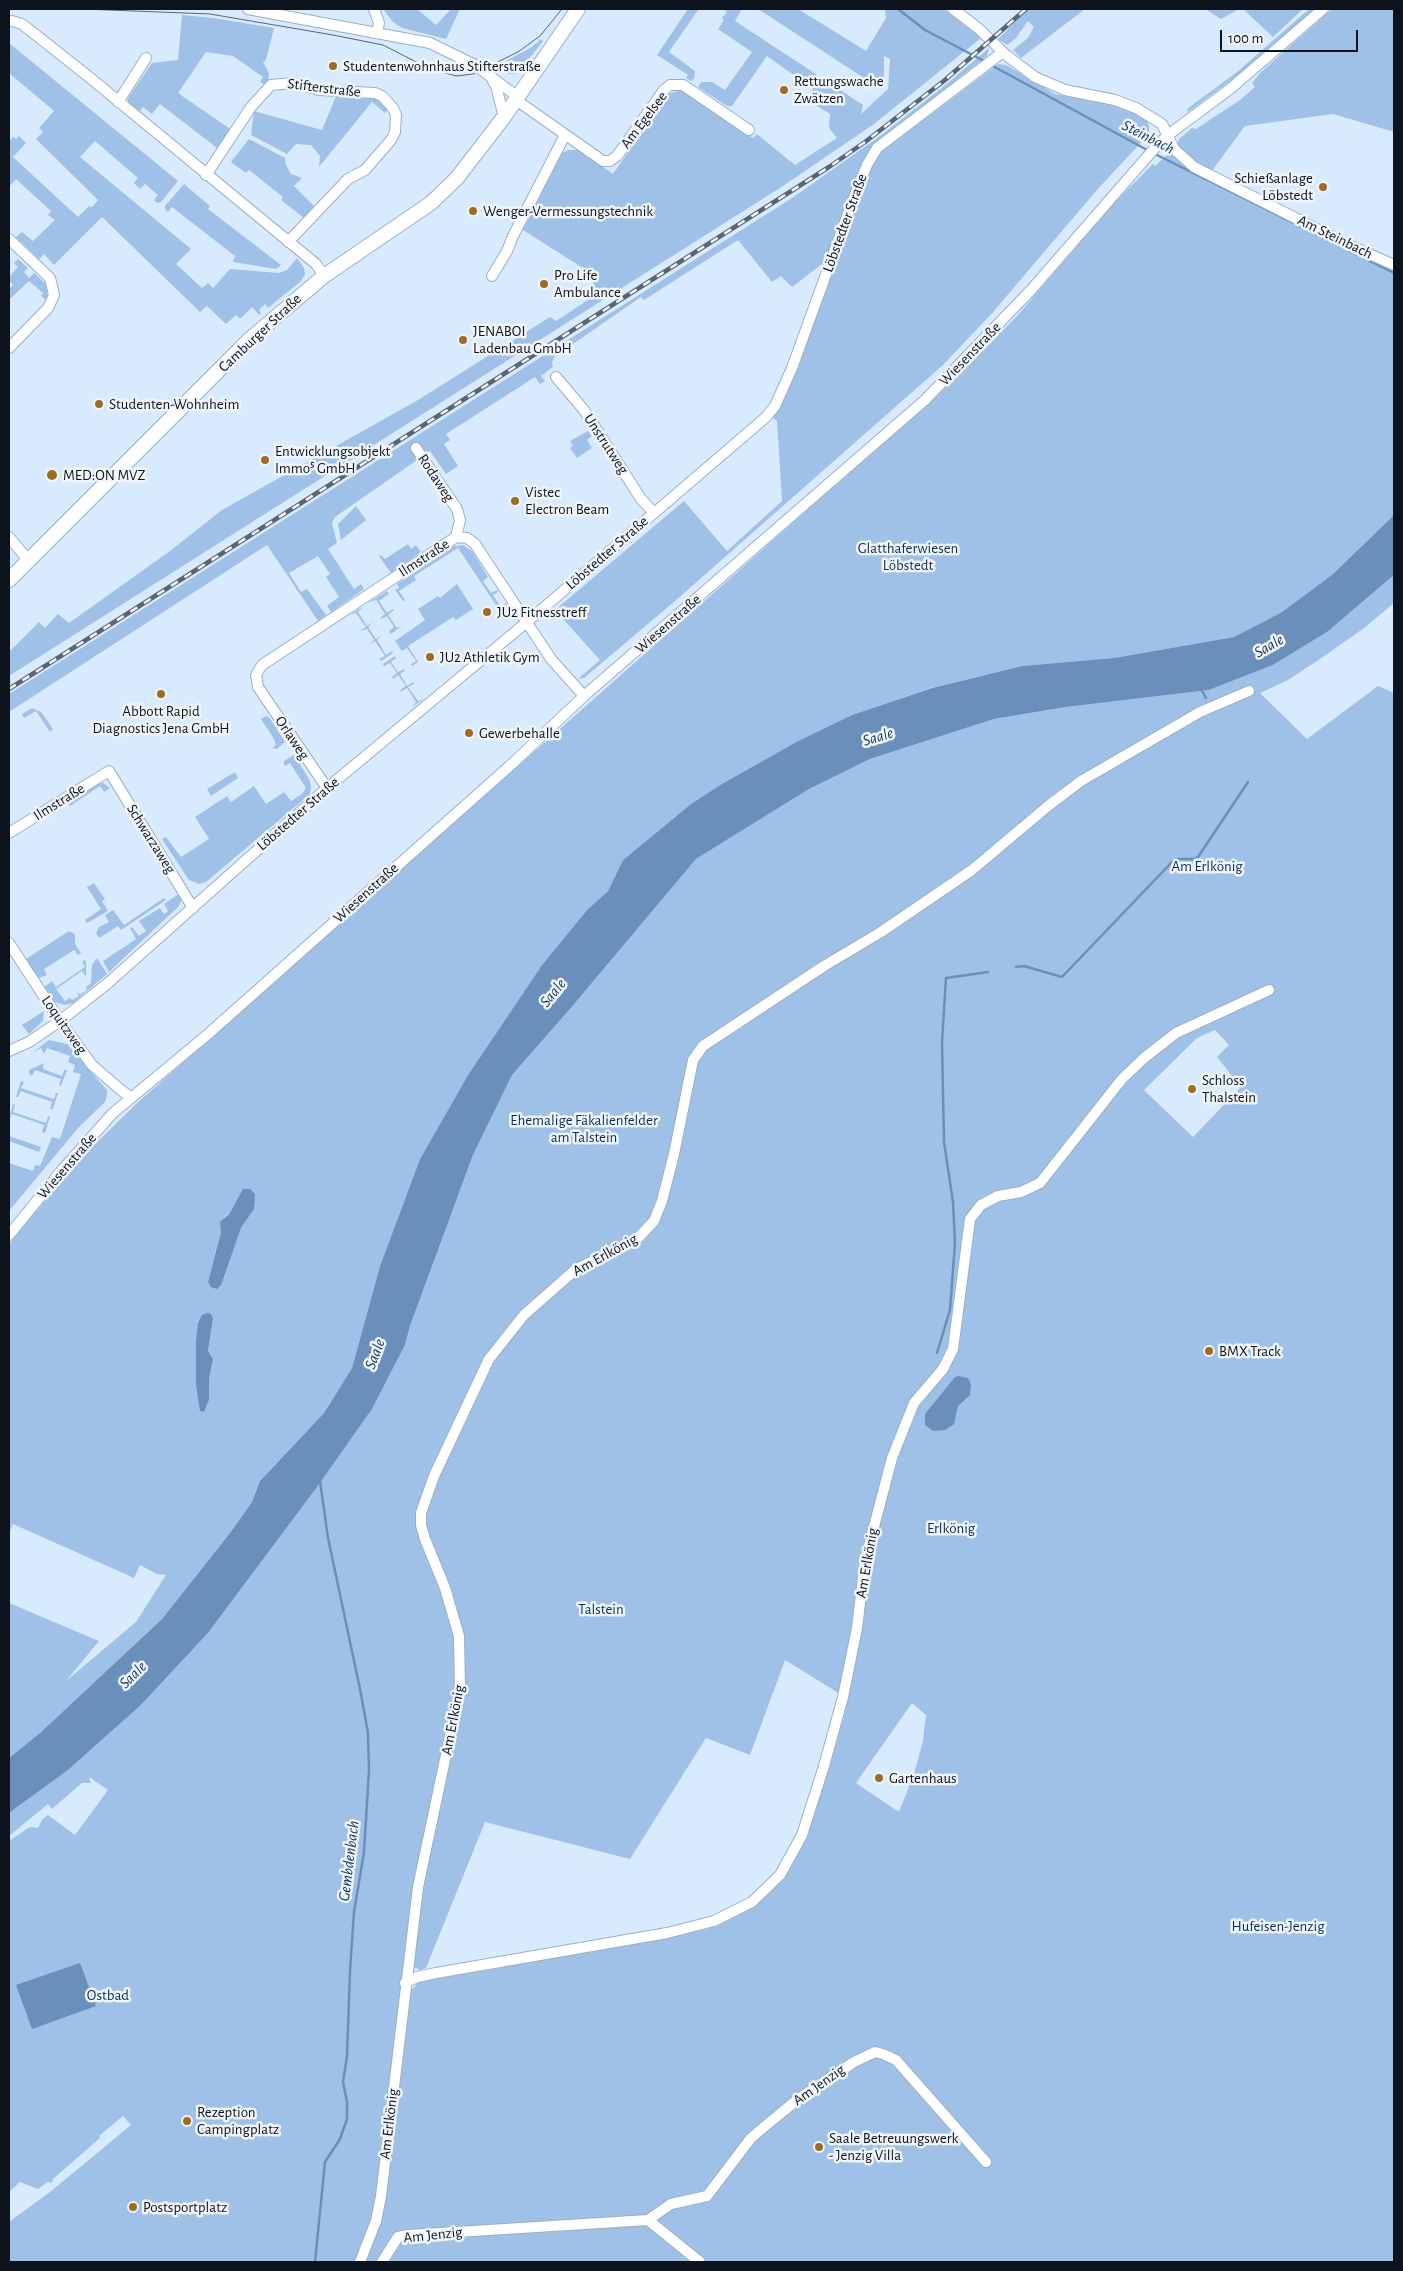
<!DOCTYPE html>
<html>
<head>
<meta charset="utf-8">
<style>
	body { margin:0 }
	#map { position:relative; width:1403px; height:2271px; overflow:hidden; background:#d8eafe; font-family:"Alegreya Sans",sans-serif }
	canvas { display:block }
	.frame { position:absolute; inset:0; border:10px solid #0c131c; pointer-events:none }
	.scale { position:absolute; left:1220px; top:30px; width:138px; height:22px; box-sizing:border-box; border:2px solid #0c131c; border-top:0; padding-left:6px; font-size:15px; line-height:18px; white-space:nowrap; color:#0c131c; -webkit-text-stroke:4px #f1f5fa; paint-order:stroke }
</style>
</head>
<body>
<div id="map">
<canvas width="1403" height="2271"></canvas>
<div class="frame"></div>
<div class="scale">100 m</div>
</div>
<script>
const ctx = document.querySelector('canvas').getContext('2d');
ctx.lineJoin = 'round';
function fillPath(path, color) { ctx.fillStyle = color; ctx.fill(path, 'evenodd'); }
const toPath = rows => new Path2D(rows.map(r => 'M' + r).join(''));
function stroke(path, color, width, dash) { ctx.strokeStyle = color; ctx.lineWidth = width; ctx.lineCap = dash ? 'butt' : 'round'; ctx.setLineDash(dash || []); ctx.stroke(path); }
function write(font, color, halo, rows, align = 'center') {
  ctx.font = font + ' "Alegreya Sans",sans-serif'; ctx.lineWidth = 5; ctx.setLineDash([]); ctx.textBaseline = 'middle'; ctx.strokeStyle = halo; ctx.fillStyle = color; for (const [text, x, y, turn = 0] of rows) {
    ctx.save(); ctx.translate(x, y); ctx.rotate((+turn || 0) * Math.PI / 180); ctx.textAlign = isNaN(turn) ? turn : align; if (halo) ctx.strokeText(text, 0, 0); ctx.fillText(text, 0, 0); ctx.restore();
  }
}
const green = toPath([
	[383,9,417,9,436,25,451,9,460,9,446,39,402,28,393,22],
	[688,9,698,10,669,52,695,71,694,79,691,81,686,78,688,75,657,55],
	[723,9,742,9,735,21,863,105,861,114,888,89,890,59,884,56,884,75,881,89,758,9,798,9,866,51,886,18,885,9,944,9,981,38,874,124,783,186,9,676,9,652,39,622,45,628,58,614,69,623,170,551,222,510,418,400,550,317,556,321,594,296,593,281,586,270,523,230,562,153,568,150,579,150,613,174,668,94,681,90,753,138,757,134,795,165,837,138,829,128,830,114,806,99,813,89,767,56,732,106,727,106,698,87,701,82,712,82,725,90,752,52,718,29,724,20,722,18,727,12],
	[1028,9,1085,9,1021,58,1013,50,1028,38,1034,27,1028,21,1016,38,1007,45,998,39],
	[1205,9,1239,9,1221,19],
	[1243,9,1303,9,1273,37],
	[1309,9,1315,9,1249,67,1188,112,1187,109,1237,72],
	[1332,9,1394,9,1394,132,1333,114,1245,126,1211,172,1189,159,1177,145,1179,139,1192,128,1196,129,1240,100,1255,87,1252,83,1261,72],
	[182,15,213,18,274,28,266,60,263,62,269,73,268,83,265,85,260,82,263,77,233,56,206,52,178,93,233,131,221,151,160,104,152,114,143,107,139,112,128,104,128,98,152,63,178,60],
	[541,39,543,41,517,74,508,74,495,67,532,47],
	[9,43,178,181,161,202,157,203,154,200,158,195,145,184,140,189,134,183,138,178,95,141,80,157,191,249,176,264,202,288,208,283,213,288,230,269,279,273,287,270,297,258,304,268,305,275,300,282,268,308,265,304,259,310,261,313,259,315,252,307,240,319,236,315,226,324,207,306,200,312,102,217,54,265,44,254,39,259,16,237,22,232,33,241,55,220,48,215,51,211,16,179,9,187,9,142,13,137,16,139,19,136,26,143,13,157,78,217,89,206,92,207,98,200,36,139,43,132,39,128,54,111,9,73],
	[989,48,987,56,879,141,869,151,861,167,998,64,1006,65,1055,94,1123,107,1146,119,1149,126,1149,134,1096,191,994,311,943,365,675,601,584,678,578,679,600,660,555,610,684,501,727,551,782,501,777,421,773,418,787,394,801,358,831,266,822,264,792,287,781,276,772,282,738,240,644,300,641,297,554,357,552,363,553,367,541,376,545,381,540,384,535,377,446,434,450,440,444,444,458,466,446,474,430,451,335,517,332,523,337,543,328,549,354,589,361,584,364,589,331,612,327,606,339,597,326,577,330,574,318,556,289,573,301,592,307,589,326,615,318,621,267,545,9,712,9,694,792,198,880,136,943,87],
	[336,96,379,99,388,109,385,113,372,102,319,167,320,156,311,145,296,144,287,154,251,135,254,111,322,130],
	[249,139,285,158,286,165,291,174,302,178,294,186,314,206,304,218,281,200,283,197,249,170,246,173,231,162],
	[1171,151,1394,270,1394,515,1333,574,1282,612,1234,637,1114,658,1022,666,931,688,852,715,798,741,720,785,691,804,623,860,608,891,587,910,542,965,468,1075,420,1159,380,1266,352,1368,324,1413,260,1481,252,1502,230,1533,162,1619,40,1733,9,1758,9,1603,99,1641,66,1681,136,1622,166,1575,157,1574,140,1565,134,1578,13,1524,9,1533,9,1244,79,1160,136,1104,952,382,1017,316,1115,202,1153,164,1155,166],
	[254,1209,241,1228,232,1252,208,1282,225,1216,230,1213],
	[211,1314,213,1320,208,1351,213,1359,209,1379,209,1400,204,1412,196,1385,196,1342],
	[184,184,210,206,208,209,281,265,276,269,233,262,235,256,172,207,168,212,165,209,165,206],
	[18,259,28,268,24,272,29,278,34,273,45,283,48,290,46,300,41,296,43,293,29,281,9,300,9,289,13,285,9,281,9,277,18,267,14,263],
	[588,431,592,436,587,440,592,448,577,458,570,448,573,446,570,441],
	[356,506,366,520,341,540,338,524],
	[408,544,411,549,416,545,421,552,391,573,379,556,381,555,385,559],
	[463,545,472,551,488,577,483,581,491,593,497,590,498,592,493,595,500,606,506,603,511,615,502,614,458,548,414,576,416,580,399,591,405,600,403,601,395,590,399,588,397,584,454,546],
	[1394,575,1394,603,1364,628,1323,657,1288,680,1260,693,1307,739,1378,686,1394,693,1394,2262,9,2262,9,2222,50,2192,131,2125,123,2116,99,2136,100,2138,53,2179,52,2183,48,2182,38,2189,20,2182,9,2192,9,1841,30,1827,38,1828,42,1820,48,1815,75,1835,108,1790,89,1777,91,1783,82,1783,52,1809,48,1804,9,1836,9,1813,68,1770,141,1705,208,1633,320,1483,372,1409,405,1345,410,1326,473,1155,512,1075,570,1009,696,859,809,789,870,759,994,719,1066,707,1209,690,1273,665,1327,632],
	[1215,1030,1229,1045,1217,1057,1241,1087,1193,1137,1144,1090,1197,1038],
	[785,1660,840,1694,852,1676,843,1720,813,1816,781,1878,768,1894,731,1919,708,1929,645,1942,425,1979,419,1982,409,1992,412,1966,420,1970,426,1968,485,1822,630,1859,706,1738,750,1755],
	[912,1703,926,1715,923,1741,914,1774,899,1812,856,1783],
	[457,584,473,609,456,620,453,617,408,646,418,662,412,666,411,664,416,661,407,648,402,651,395,641,425,620,418,609,438,596,440,598],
	[387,591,389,594,379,601,387,613,393,609,394,610,388,615,397,628,403,625,391,634,389,631,394,627,387,616,381,619,380,618,385,614,376,600,369,602],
	[363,607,358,612,367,626,373,622,368,627,376,639,381,635,377,640,386,655,392,651,393,653,381,661,379,659,385,656,375,641,370,645,374,640,367,629,360,631,366,627,356,613,350,615],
	[395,656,396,658,391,662,398,672,404,669,405,671,400,674,407,686,413,682,414,684,408,687,418,701,424,699,412,707,416,702,407,688,401,692,400,690,406,686,398,675,393,679,392,677,397,673,390,663,384,666,383,664],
	[32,708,41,712,53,729,50,732,36,711,24,718,22,714],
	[266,716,269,717,285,742,277,749,272,748,276,745,274,739,261,719],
	[294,755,309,779,311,786,310,794,206,882,199,884,189,880,162,839,166,837,181,857,209,839,195,817,227,796,231,802,254,786,266,804,284,792,291,801,302,794,306,788,290,763,285,766,284,764,284,761],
	[235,772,238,778,211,796,207,789],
	[103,783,110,788,104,792,100,786,70,806,67,802,97,784],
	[94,883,105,899,102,901,108,911,87,923,85,920,101,909,87,887],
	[180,893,181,901,178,907,109,972,103,961,136,939,130,928,132,927,139,936,146,931,139,921,160,908,164,914,168,911,164,904],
	[164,898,166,900,121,930,118,926,99,938,96,933,99,927,109,922,105,915,113,910,124,925],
	[69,931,75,934,75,944,81,953,78,955,74,950,44,969,47,975,39,978,26,959],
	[97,958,107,974,73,1003,65,1005,54,1002,44,987,52,981,56,987,85,967,82,962,84,960,86,962,86,977,82,971,56,989,65,1001,70,998,72,1000,79,996,77,993,81,994,87,990,86,987,91,983,92,965],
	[44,1011,43,1021,29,1034,22,1025],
	[49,1040,67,1044,107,1090,107,1095,105,1102,79,1127,9,1211,9,1163,33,1171,35,1165,40,1166,52,1137,60,1139,81,1074,73,1072,75,1065,68,1062,70,1056,47,1048,44,1054,41,1048,33,1052],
	[44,1063,43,1069,62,1076,64,1070,67,1070,61,1086,59,1085,61,1079,35,1070,32,1076,29,1074,29,1070],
	[21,1081,24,1082,21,1088,54,1099,56,1093,58,1093,53,1109,50,1109,52,1102,21,1091,18,1097,16,1097],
	[13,1104,15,1105,13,1112,46,1123,48,1116,50,1117,45,1133,42,1132,44,1125,12,1114,9,1120],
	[9,1136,41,1147,39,1152,9,1141]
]);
const water = toPath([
	[1394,515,1394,575,1327,632,1273,665,1209,690,1066,707,994,719,870,759,809,789,696,859,570,1009,512,1075,473,1155,410,1326,405,1345,372,1409,320,1483,208,1633,141,1705,68,1770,9,1813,9,1758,40,1733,162,1619,230,1533,252,1502,260,1481,324,1413,352,1368,380,1266,420,1159,468,1075,542,965,587,910,608,891,623,860,691,804,720,785,798,741,852,715,932,688,1022,666,1114,658,1234,637,1282,612,1333,574],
	[243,1189,250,1189,255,1194,254,1209,241,1228,221,1285,217,1289,211,1287,208,1282,221,1232,220,1222,230,1213],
	[207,1313,211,1314,213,1319,208,1351,213,1359,209,1379,209,1400,204,1412,200,1411,196,1385,196,1342,198,1323,202,1315],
	[959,1376,968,1378,971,1385,970,1395,958,1406,954,1424,945,1430,933,1431,925,1425,925,1414,955,1377],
	[80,1963,96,2006,32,2029,16,1985]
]);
const stream = toPath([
	[898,9,925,30,986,62],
	[991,65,1149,151],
	[1153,153,1394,273],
	[1201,689,1206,698],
	[1016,967,1024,966,1062,977,1172,862,1177,859,1194,859,1198,857,1248,782],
	[937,1353,950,1310,955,1243,953,1202,944,1142,942,1042,946,978,988,972],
	[315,2262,325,2162,340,2139,347,2119,347,2102,343,2082,347,2056,350,1971,354,1912,364,1852,369,1770,368,1733,360,1689,328,1538,320,1481]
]);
const minor = toPath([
	[248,9,430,43,475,65,518,97],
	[374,9,379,23,377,32],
	[953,9,978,28,1006,55,1035,77,1065,90,1115,100,1136,108,1162,124,1174,149,1194,167,1349,245,1394,265],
	[12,21,22,24,89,77,316,264,324,276],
	[492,79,496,86,504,117],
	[516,100,603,161,610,161,617,156,664,90,670,85,683,85,749,130],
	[118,102,146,58],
	[206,175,251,107,271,85,293,83,319,90,375,93,382,96,393,108,396,115,395,132,391,140,365,170,348,179,288,242],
	[9,239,50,278,54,295,48,308,9,348],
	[492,276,507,251,513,236,565,135],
	[556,377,584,410,641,499,654,513],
	[416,448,457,509,460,520,456,537],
	[9,537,28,560],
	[327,788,258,687,256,675,262,665,456,537,467,538,475,544,551,659,584,696],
	[9,833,109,771,193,908],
	[9,943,60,1021,92,1065,122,1091,131,1097],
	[9,1051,29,1042,60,1021,108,983,327,788,527,622,765,418,775,406,792,368,853,200,867,165,877,148,1003,52],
	[9,1235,62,1170,113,1113,207,1035,513,763,584,696,925,400,1031,290,1154,149,1168,135,1230,89,1323,9],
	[405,1983,417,1977,436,1973,667,1933,714,1921,752,1902,780,1875,802,1835,824,1766,843,1697,857,1628,865,1561,892,1458,914,1403,943,1369,953,1349,970,1219,981,1205,998,1196,1021,1192,1040,1183,1122,1079,1144,1058,1176,1033,1269,990],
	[648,2220,700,2262],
	[360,2262,376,2221,381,2196,418,1887,460,1689,459,1636,445,1588,425,1539,421,1525,421,1513,434,1476,489,1359,524,1315,575,1270,637,1239,654,1221,662,1201,674,1154,693,1060,703,1046,824,966,881,932,972,870,1048,806,1081,781,1200,712,1249,691],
	[382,2262,398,2237,409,2235,648,2220,671,2204,707,2196,751,2138,770,2122,797,2100,854,2062,875,2052,883,2054,896,2060,986,2162]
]);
const major = toPath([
	[9,580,250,339,324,276,431,203,457,178,504,117,578,9]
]);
const tram = toPath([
	[83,9,210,14,333,35,383,45,428,68,456,76,473,74,518,52,540,36,562,9]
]);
const rail = toPath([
	[9,689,829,167,865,142,945,80,1026,9]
]);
const markers = [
	[333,66,5,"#9e6c21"],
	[784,90,5,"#9e6c21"],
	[1323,187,5,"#9e6c21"],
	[473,211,5,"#9e6c21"],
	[544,284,5,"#9e6c21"],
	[463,340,5,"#9e6c21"],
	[99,404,5,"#9e6c21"],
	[265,460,5,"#9e6c21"],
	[52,475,6,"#9e6c21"],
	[515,501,5,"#9e6c21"],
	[487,612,5,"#9e6c21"],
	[430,657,5,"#9e6c21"],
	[161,694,5,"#9e6c21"],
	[469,733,5,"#9e6c21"],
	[1192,1089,5,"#9e6c21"],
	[1209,1351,5,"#9e6c21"],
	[879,1778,5,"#9e6c21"],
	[187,2121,5,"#9e6c21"],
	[819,2147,5,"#9e6c21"],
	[133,2207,5,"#9e6c21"]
];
const poiNames = [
	["Studentenwohnhaus Stifterstraße",343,66],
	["Rettungswache",794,81],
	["Zwätzen",794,98],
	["Schießanlage",1313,178,"right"],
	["Löbstedt",1313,195,"right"],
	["Wenger-Vermessungstechnik",483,211],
	["Pro Life",554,275],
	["Ambulance",554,292],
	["JENABOI",473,331],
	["Ladenbau GmbH",473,348],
	["Studenten-Wohnheim",109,404],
	["Entwicklungsobjekt",275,451],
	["Immo⁵ GmbH",275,468],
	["MED:ON MVZ",63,475],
	["Vistec",525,492],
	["Electron Beam",525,509],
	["JU2 Fitnesstreff",497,612],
	["JU2 Athletik Gym",440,657],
	["Abbott Rapid",161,711,"center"],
	["Diagnostics Jena GmbH",161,728,"center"],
	["Gewerbehalle",479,733],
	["Schloss",1202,1080],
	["Thalstein",1202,1097],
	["BMX Track",1219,1351],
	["Gartenhaus",889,1778],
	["Rezeption",197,2112],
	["Campingplatz",197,2129],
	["Saale Betreuungswerk",829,2138],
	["- Jenzig Villa",829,2155],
	["Postsportplatz",143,2207]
];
const streetNames = [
	["Stifterstraße",324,88,7],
	["Am Egelsee",644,120,-53],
	["Löbstedter Straße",845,223,-70],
	["Am Steinbach",1335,237,26],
	["Camburger Straße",260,333,-43],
	["Wiesenstraße",970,354,-46],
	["Unstrutweg",606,444,57],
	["Rodaweg",436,478,57],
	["Löbstedter Straße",607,553,-41],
	["Ilmstraße",424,558,-33],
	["Wiesenstraße",668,624,-41],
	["Orlaweg",292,738,56],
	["Ilmstraße",59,802,-32],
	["Löbstedter Straße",298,814,-41],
	["Schwarzaweg",151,839,58],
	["Wiesenstraße",366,893,-42],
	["Loquitzweg",64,1025,55],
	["Wiesenstraße",67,1166,-49],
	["Am Erlkönig",605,1255,-29],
	["Am Erlkönig",867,1563,-80],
	["Am Erlkönig",453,1720,-79],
	["Am Jenzig",819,2085,-35],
	["Am Erlkönig",389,2124,-83],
	["Am Jenzig",433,2235,-6]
];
const parkNames = [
	["Glatthaferwiesen",908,548],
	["Löbstedt",908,565],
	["Am Erlkönig",1207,866],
	["Ehemalige Fäkalienfelder",584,1120],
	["am Talstein",584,1137],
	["Erlkönig",951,1528],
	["Talstein",601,1609],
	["Hufeisen-Jenzig",1278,1926],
	["Ostbad",108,1995]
];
const waterNames = [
	["Steinbach",1148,137,27],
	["Saale",1269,646,-30],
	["Saale",878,737,-17],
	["Saale",553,993,-51],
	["Saale",375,1354,-69],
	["Saale",133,1675,-45],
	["Gembdenbach",349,1861,-83]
];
fillPath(green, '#9fc1e8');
fillPath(water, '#6a8fbb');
stroke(stream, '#6a8fbb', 2.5);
stroke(minor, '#9aafc7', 12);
stroke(major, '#9aafc7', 16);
stroke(minor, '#fff', 10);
stroke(major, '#fff', 14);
stroke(tram, '#5a6573', 1);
stroke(rail, '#5a6573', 4.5);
stroke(rail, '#f1f5fa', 2.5, [8]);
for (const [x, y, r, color] of markers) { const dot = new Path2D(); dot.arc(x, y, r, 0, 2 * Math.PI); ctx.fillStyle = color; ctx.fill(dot); stroke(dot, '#f1f5fa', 2); }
write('15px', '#0c131c', '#f1f5fa', poiNames, 'left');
write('15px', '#0c131c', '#f1f5fa', streetNames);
write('15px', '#052f59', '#f1f5fa', parkNames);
write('italic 16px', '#0b345e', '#f1f5fa', waterNames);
</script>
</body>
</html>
